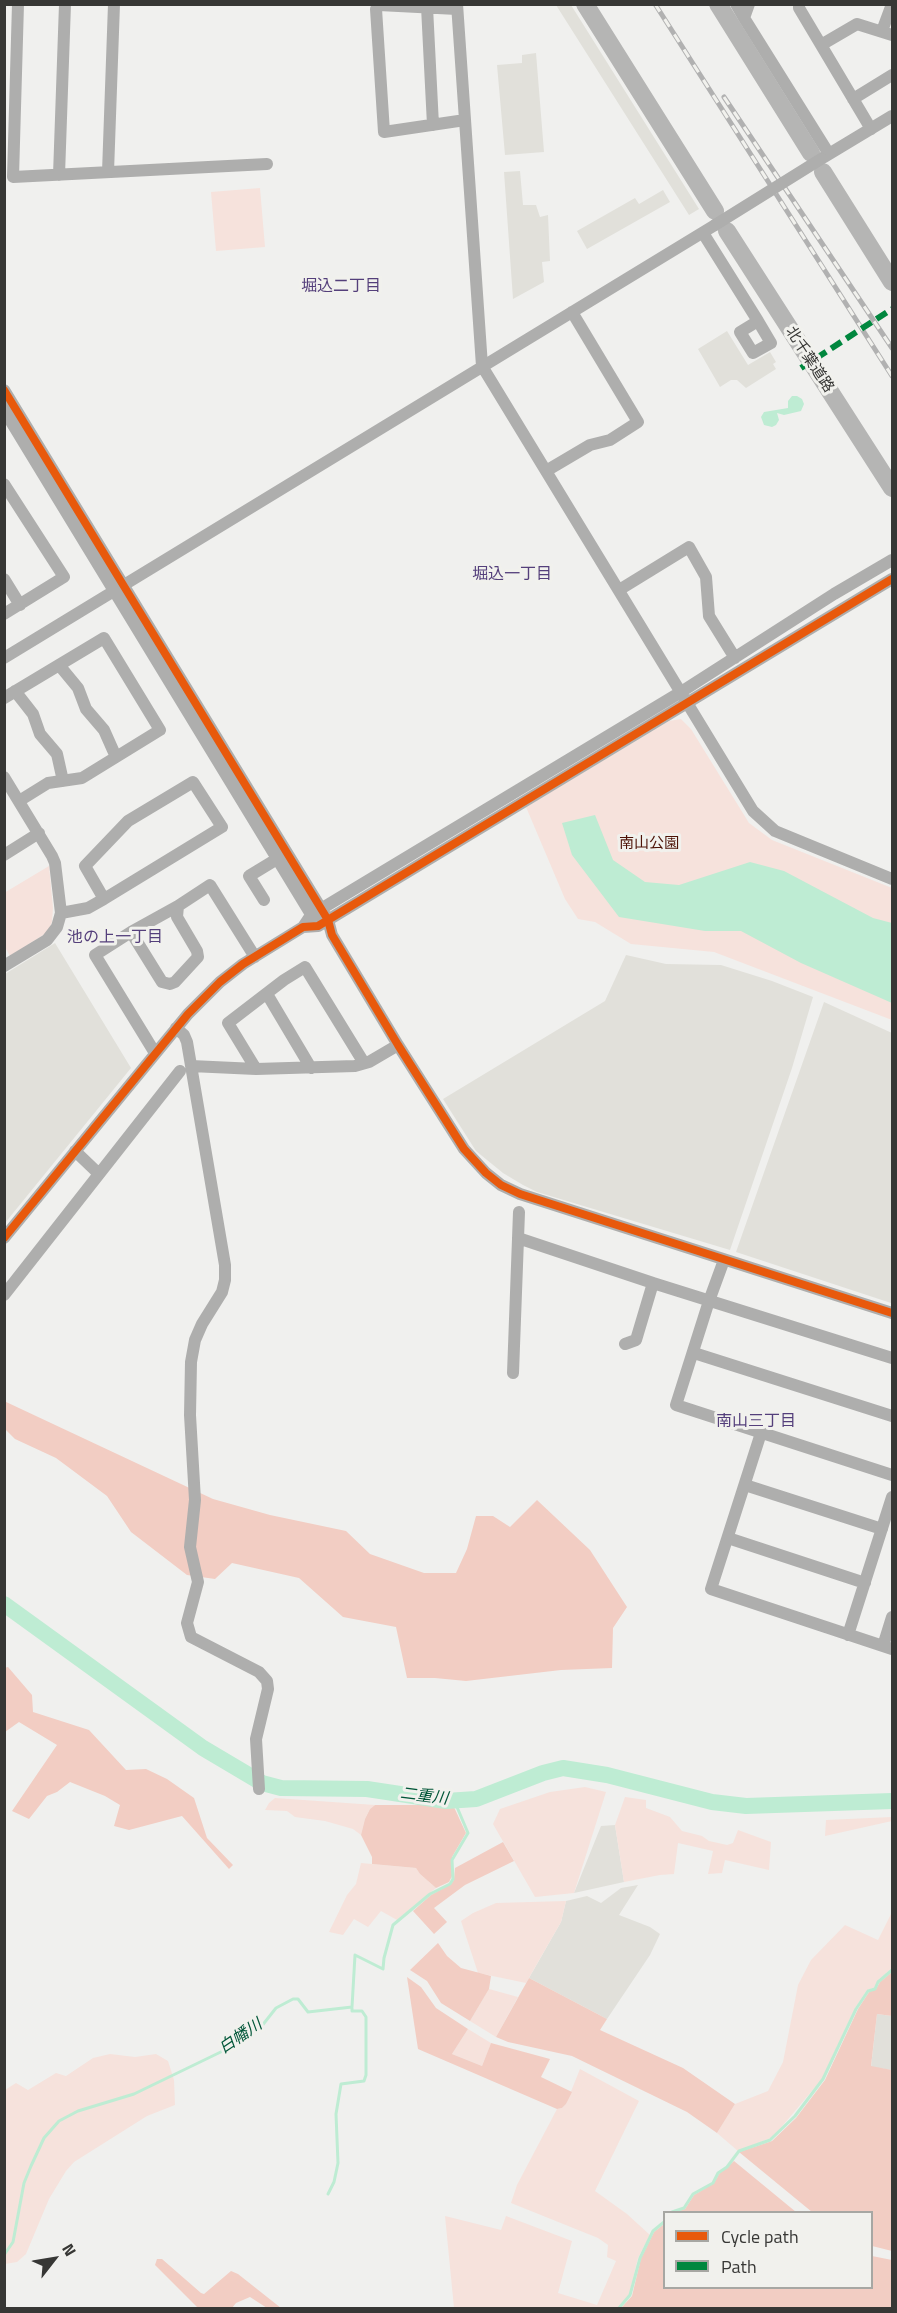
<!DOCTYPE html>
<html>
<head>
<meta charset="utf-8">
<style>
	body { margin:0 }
	#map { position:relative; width:897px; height:2313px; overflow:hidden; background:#f0f0ee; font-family:"Titillium Web",sans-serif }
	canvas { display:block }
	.frame { position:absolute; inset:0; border:6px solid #373735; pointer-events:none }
	.legend { position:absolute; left:663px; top:2211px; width:210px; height:78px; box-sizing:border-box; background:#f1f1ed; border:2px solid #a7a7a3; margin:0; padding:8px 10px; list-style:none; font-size:18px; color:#373735 }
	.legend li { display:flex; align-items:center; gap:12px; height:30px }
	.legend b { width:30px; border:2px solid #a7a7a3 }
	.north { position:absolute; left:24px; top:2229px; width:60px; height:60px; -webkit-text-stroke:4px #f1f1ed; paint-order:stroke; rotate:59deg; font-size:16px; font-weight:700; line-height:24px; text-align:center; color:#373735 }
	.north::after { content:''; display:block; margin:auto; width:21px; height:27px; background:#373735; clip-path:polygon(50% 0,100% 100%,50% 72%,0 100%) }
</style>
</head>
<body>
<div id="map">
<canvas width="897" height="2313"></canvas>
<div class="frame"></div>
<ul class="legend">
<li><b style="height:8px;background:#e8590c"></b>Cycle path</li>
<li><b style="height:8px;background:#00873e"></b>Path</li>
</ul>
<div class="north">N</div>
</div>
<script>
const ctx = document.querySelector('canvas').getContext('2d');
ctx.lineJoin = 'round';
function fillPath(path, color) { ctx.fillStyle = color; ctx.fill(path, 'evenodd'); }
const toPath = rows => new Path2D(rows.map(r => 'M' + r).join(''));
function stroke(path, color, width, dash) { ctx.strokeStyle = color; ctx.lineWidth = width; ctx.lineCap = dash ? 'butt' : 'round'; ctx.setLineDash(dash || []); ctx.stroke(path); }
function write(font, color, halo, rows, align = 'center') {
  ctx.font = font + ' "Titillium Web","Noto Sans JP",sans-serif'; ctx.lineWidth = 6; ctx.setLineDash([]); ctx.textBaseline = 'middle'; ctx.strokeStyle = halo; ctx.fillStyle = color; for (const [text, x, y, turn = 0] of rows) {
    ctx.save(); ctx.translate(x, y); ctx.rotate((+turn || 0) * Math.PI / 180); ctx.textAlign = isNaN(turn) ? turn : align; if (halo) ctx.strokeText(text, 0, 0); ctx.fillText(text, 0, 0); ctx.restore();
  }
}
const built = toPath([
	[556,5,571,5,699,209,689,215],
	[536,53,544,152,505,155,497,65,522,63,522,55],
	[520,171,523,205,536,205,540,217,548,215,550,261,542,262,544,282,513,299,504,172],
	[663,190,670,202,587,249,577,231,635,198,639,204],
	[727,331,748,365,770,352,776,362,773,364,776,369,746,388,737,380,731,380,720,387,698,349],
	[55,943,131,1068,5,1223,5,974],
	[626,955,666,964,721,965,772,981,813,997,792,1068,730,1250,537,1192,523,1185,503,1173,476,1151,443,1099,605,1001],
	[824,1002,892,1033,892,1297,891,1303,736,1252],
	[615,1825,624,1882,574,1893,601,1826],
	[638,1885,619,1915,650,1927,660,1934,650,1955,607,2019,529,1978,561,1922,566,1901,587,1896,601,1903,621,1888],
	[877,2014,892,2016,892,2070,871,2067]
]);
const green = toPath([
	[260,188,265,247,216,251,211,192],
	[681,719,691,729,749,823,772,840,892,888,892,1020,714,952,631,944,595,922,578,919,565,899,526,807,669,721],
	[49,866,53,908,52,922,48,932,10,956,5,947,4,893],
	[585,1787,606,1792,574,1893,535,1897,493,1824,500,1809,550,1792],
	[625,1797,646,1800,646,1808,670,1817,682,1831,702,1836,709,1841,727,1845,733,1843,738,1830,771,1842,769,1870,725,1860,722,1873,708,1874,713,1851,678,1843,674,1874,660,1875,624,1882,615,1825],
	[275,1798,375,1805,370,1809,365,1819,361,1835,353,1829,325,1821,295,1817,287,1811,265,1810,269,1803],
	[892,1817,892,1821,825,1836,826,1820],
	[361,1863,416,1868,420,1874,436,1888,397,1920,381,1911,368,1927,354,1919,343,1935,329,1932,347,1895,356,1884],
	[566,1901,561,1922,526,1983,478,1973,461,1921,473,1913,496,1903],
	[892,1912,892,1968,878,1980,875,1988,867,1990,855,2008,822,2079,773,2137,738,2151,717,2133,735,2104,768,2091,783,2062,798,1985,811,1960,845,1925,878,1940],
	[489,1989,518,1997,496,2037,470,2021],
	[468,2029,491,2043,482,2066,452,2054],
	[110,2054,135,2057,156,2054,168,2061,174,2080,175,2105,147,2116,74,2162,66,2171,49,2199,26,2254,17,2262,5,2264,5,2090,16,2083,28,2090,56,2073,66,2076,93,2058],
	[580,2069,639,2101,595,2191,627,2214,650,2235,638,2258,629,2295,618,2308,454,2308,445,2216,501,2230,506,2216,572,2241,558,2293,597,2305,616,2261,607,2257,608,2245,598,2238,511,2203,517,2185,557,2109,562,2108,566,2104]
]);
const forest = toPath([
	[4,1401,213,1499,270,1515,346,1531,370,1554,424,1573,456,1573,467,1549,476,1516,493,1516,510,1527,537,1500,590,1550,627,1607,613,1628,612,1668,561,1670,466,1681,435,1678,407,1678,396,1627,343,1617,299,1578,232,1563,215,1579,187,1575,131,1532,107,1496,56,1458,15,1439,5,1429],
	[8,1667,32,1695,33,1712,89,1730,126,1770,146,1769,167,1779,194,1798,207,1838,233,1865,229,1869,182,1816,129,1830,114,1826,120,1805,105,1796,70,1782,57,1792,47,1796,29,1819,12,1811,57,1745,19,1722,5,1732,4,1668],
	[375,1805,453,1805,466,1833,452,1857,452,1876,449,1882,436,1888,420,1874,416,1868,372,1864,372,1857,361,1835,365,1819,370,1809],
	[503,1842,514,1861,465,1885,434,1908,447,1922,434,1934,413,1911,431,1895,451,1884,454,1880,455,1868],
	[438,1943,447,1956,461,1968,491,1976,489,1989,470,2021,441,2003,427,1981,410,1970],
	[892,1972,892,2016,877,2014,871,2066,892,2070,892,2251,872,2246,872,2212,812,2212,739,2152,772,2141,796,2118,825,2080,858,2009,869,1992,876,1989,880,1982],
	[407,1977,421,1987,436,2008,468,2029,452,2054,482,2066,491,2043,550,2059,541,2077,572,2092,566,2104,562,2108,557,2109,418,2049],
	[529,1978,607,2019,600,2030,683,2068,735,2104,717,2133,687,2112,572,2056,508,2042,496,2037],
	[734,2161,796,2212,673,2212,685,2209,694,2195,714,2183,719,2174],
	[664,2224,664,2288,872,2288,872,2256,892,2260,892,2308,621,2308,632,2296,641,2258,654,2232],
	[157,2259,162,2259,201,2293,204,2294,231,2271,238,2274,281,2308,298,2308,267,2308,250,2297,236,2303,232,2308,196,2308,197,2307,155,2265]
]);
const water = toPath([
	[792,396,797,396,802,399,804,404,801,411,784,415,777,413,779,420,776,425,772,427,764,425,761,417,764,412,788,408,788,401],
	[595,815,613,860,645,882,679,885,750,862,784,871,873,918,892,923,892,1003,801,963,741,931,705,931,619,917,572,855,562,823]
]);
const stream = toPath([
	[328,2194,334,2182,338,2163,336,2114,341,2084,364,2081,366,2075,366,2017,362,2011,352,2011,352,2008],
	[672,2212,684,2208,693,2194,713,2183,718,2173,727,2167,739,2151,770,2140,795,2116,823,2079,856,2009,868,1991,875,1989,878,1982,892,1970],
	[4,2255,13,2242,24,2183,31,2166,44,2138,59,2121,78,2111,134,2094,229,2048,261,2027,276,2008,293,1999,298,1999,308,2012,352,2007,355,1955,383,1969,384,1958,393,1925,430,1894,450,1884,453,1879,452,1860,468,1833,454,1800],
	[619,2308,630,2295,640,2258,653,2231,664,2222]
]);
const river = toPath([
	[4,1604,203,1748,262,1783,281,1788,367,1789,446,1801,476,1799,543,1773,563,1768,607,1775,712,1802,746,1806,892,1801]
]);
const minor = toPath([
	[18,4,13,177,267,164],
	[457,4,482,366,753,811,775,831,892,879],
	[736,4,744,18],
	[749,4,744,18,829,154],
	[799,4,799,8,871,129],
	[427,7,433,125],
	[457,9,379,5,376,9,384,132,465,120],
	[882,31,892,4],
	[821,45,857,24,892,35],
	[853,99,892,75],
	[824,157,892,116],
	[108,172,114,4],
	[59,175,65,4],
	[703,233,758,321,771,343,753,353,740,332,758,321],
	[4,390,328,920,332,935,398,1045,464,1149,486,1173,501,1185,520,1194,892,1313],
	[4,410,315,921],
	[546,471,590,445,610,440,638,422,572,312],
	[4,484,64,577,4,614],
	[4,579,20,605],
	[619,590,689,547,706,577,709,616,735,658],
	[4,658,715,225],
	[59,665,78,688,86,709,104,730,116,757],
	[15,691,33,714,40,734,57,754,63,781],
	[4,698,104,638,160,730,82,778,48,783,19,801],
	[4,777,52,856,55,863,61,913,57,927,47,940,4,966],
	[4,855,39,833],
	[264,900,249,876,277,859],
	[61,913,88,908,104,899,222,827,193,782,128,821,85,866,104,899],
	[303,927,311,915,681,692,834,594,892,560],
	[131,932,162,982,170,984,175,982,198,957,197,951,177,917,178,906,210,885,255,957],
	[267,994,311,1068],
	[176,1028,184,1035,187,1042,225,1265,225,1280,222,1292,202,1324,195,1340,191,1362,190,1415,195,1500,190,1547,198,1582,187,1623,191,1637,259,1672,267,1681,268,1689,256,1739,259,1789],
	[155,1053,95,955,131,932,178,906],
	[191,1066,256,1069,355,1066,369,1062,398,1045],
	[256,1069,228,1023,284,980,305,967,364,1063],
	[75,1151,99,1174],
	[4,1238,188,1014,220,982,243,964,303,927,318,926,892,579],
	[518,1238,653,1283],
	[724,1260,709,1301,676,1405,892,1475],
	[4,1295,180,1071],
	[625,1344,636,1340,653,1283,892,1358],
	[694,1353,892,1416],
	[513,1373,519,1212],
	[761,1433,711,1589,892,1649],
	[745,1485,882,1529],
	[728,1538,865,1583],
	[848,1635,892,1497],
	[883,1646,892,1617]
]);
const highway = toPath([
	[585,4,715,211],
	[718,4,811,153],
	[823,172,892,282],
	[727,231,892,488]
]);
const rail = toPath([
	[655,4,892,376],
	[724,97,892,348]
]);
const minorBridge = toPath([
	[715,225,821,159]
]);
const quiet = toPath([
	[801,368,892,309]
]);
const cycleway = toPath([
	[4,390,328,920,332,935,398,1045,464,1149,486,1173,501,1185,520,1194,892,1313],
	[4,1238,188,1014,220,982,243,964,303,927,318,926,892,579]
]);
const streetNames = [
	["北千葉道路",809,360,57]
];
const parkNames = [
	["南山公園",649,844]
];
const neighbourhoodNames = [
	["堀込二丁目",341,287],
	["堀込一丁目",512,575],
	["池の上一丁目",115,938],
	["南山三丁目",756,1422]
];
const waterNames = [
	["二重川",424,1797,7],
	["白幡川",241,2037,-34]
];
fillPath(built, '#e1e0da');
fillPath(green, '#f6e2dc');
fillPath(forest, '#f2cdc3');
fillPath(water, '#beecd3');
stroke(stream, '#beecd3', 3);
stroke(river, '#beecd3', 16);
stroke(minor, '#aeaead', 12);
stroke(highway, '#b5b5b4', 18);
stroke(rail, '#b1b1b1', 5);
stroke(rail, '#f1f1ed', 3, [9]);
stroke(minorBridge, '#aeaead', 12);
stroke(quiet, '#00873e', 6, [12, 6]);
stroke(cycleway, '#e8590c', 8);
write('15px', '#373735', '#f1f1ed', streetNames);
write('15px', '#4d1307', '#f1f1ed', parkNames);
write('16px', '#543f7b', '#f1f1ed', neighbourhoodNames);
write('italic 16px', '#005638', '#f1f1ed', waterNames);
</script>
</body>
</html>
